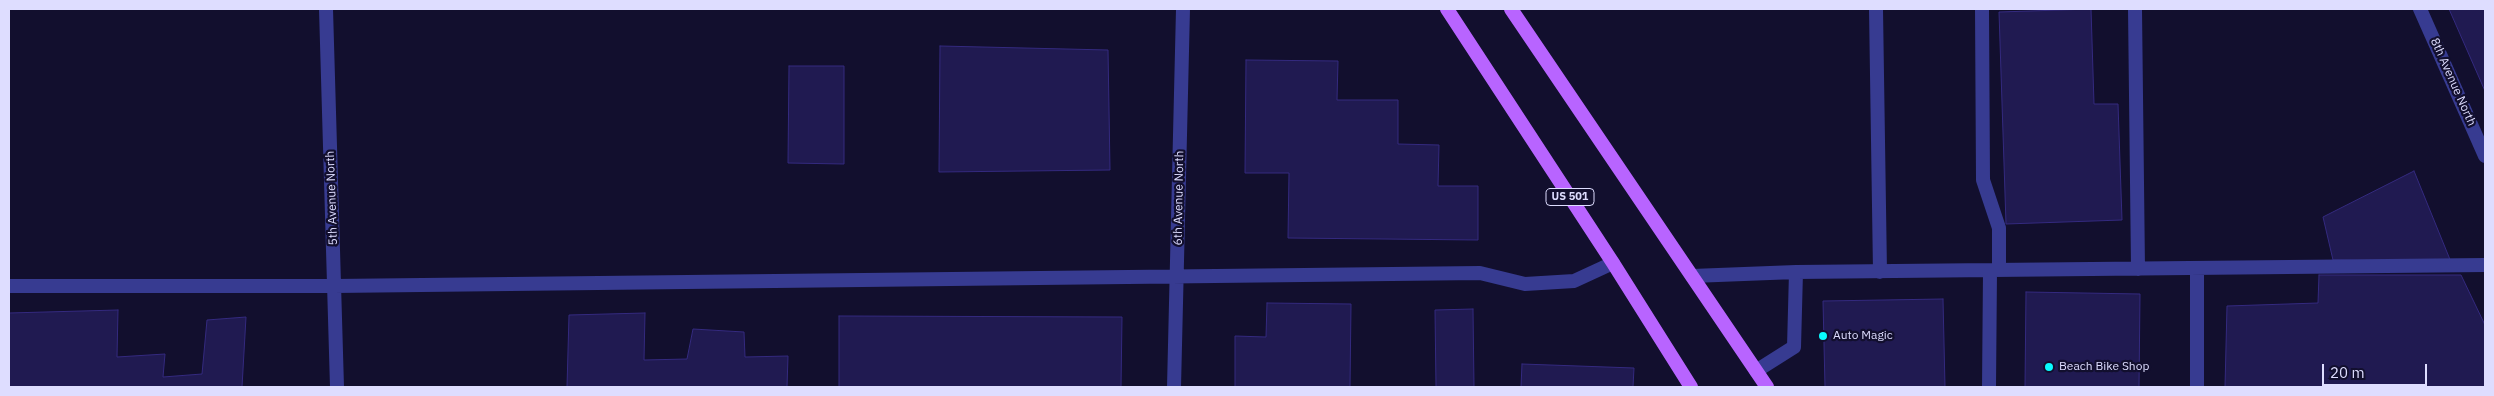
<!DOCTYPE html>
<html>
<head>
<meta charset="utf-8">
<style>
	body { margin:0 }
	#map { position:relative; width:2494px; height:396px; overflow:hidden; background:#120f2e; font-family:"IBM Plex Sans",sans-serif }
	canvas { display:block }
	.frame { position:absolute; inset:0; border:10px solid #deddff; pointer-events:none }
	.scale { position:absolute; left:2322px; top:364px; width:105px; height:22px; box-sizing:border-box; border:2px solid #deddff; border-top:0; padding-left:6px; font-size:15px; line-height:18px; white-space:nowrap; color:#deddff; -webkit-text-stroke:4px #120f2e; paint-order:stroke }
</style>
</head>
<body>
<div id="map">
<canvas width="2494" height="396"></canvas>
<div class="frame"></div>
<div class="scale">20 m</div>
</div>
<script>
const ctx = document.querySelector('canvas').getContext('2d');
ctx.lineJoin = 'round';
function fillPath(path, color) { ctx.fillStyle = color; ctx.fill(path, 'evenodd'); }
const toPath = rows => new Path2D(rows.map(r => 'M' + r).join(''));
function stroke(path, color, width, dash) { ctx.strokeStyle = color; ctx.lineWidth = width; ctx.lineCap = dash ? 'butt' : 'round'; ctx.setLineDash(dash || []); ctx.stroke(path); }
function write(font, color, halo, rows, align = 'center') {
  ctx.font = font + ' "IBM Plex Sans",sans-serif'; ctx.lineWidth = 4.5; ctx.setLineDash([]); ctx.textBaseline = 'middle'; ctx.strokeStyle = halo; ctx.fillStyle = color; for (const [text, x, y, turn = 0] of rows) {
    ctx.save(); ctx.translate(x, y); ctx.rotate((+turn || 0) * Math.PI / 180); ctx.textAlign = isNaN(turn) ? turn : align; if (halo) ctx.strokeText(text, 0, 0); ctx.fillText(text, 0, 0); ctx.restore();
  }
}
const building = toPath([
	[2091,9,2094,104,2118,104,2122,220,2006,224,1999,12,2091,9],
	[2449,9,2485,9,2485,91,2449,9],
	[940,46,1108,50,1110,170,939,172,940,46],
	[1246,60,1338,61,1337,100,1398,100,1398,144,1439,145,1438,186,1478,186,1478,240,1288,238,1289,173,1245,173,1246,60],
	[789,66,844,66,844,164,788,163,789,66],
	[2414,171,2451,262,2333,260,2323,217,2414,171],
	[2319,275,2461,275,2485,325,2485,387,2225,387,2227,306,2318,303,2319,275],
	[2026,292,2140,294,2139,387,2025,387,2026,292],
	[1943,299,1945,387,1825,387,1823,301,1943,299],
	[1267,303,1351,304,1350,387,1235,387,1235,336,1266,337,1267,303],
	[1473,309,1474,387,1436,387,1435,310,1473,309],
	[118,310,117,357,165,354,163,377,202,374,207,320,246,317,242,387,9,387,9,313,118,310],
	[645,313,644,360,687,359,693,329,744,332,745,357,788,356,787,387,567,387,569,315,645,313],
	[839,316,1122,317,1121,387,839,387,839,316],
	[1522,364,1634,368,1633,387,1521,387,1522,364]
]);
const service = toPath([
	[1876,9,1880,272],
	[1982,9,1983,180,1999,228,1999,270],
	[2135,9,2138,269],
	[2197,268,2197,387],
	[1796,272,2485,265],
	[1692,276,1796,272,1794,347,1756,371],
	[1989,387,1990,271]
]);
const minor = toPath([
	[326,9,337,387],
	[2420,9,2485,156],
	[9,286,334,286,1480,273,1525,284,1574,281,1613,263],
	[1174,387,1183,9]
]);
const primary = toPath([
	[1447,9,1613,263,1691,387],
	[1511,9,1767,387]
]);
const markers = [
	[1823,336,5,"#09fbff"],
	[2049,367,5,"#09fbff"]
];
const shields = [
	[1570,197,48]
];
const shieldNames = [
	["US 501",1570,197]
];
const streetNames = [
	["8th Avenue North",2453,82,66],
	["5th Avenue North",332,198,-92],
	["6th Avenue North",1179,198,-89]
];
const poiNames = [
	["Auto Magic",1833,336],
	["Beach Bike Shop",2059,367]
];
fillPath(building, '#201a51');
stroke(building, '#342a7f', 1);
stroke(service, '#373b91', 14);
stroke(minor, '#373b91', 14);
stroke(primary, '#b864ff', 14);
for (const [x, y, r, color] of markers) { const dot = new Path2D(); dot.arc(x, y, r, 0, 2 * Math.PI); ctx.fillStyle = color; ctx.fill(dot); stroke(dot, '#120f2e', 2); }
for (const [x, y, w] of shields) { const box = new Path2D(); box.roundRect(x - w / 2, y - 8.5, w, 17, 4); ctx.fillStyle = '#120f2e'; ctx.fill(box); stroke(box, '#deddff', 1); }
write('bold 11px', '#deddff', null, shieldNames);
write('12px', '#deddff', '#120f2e', streetNames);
write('12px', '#deddff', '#120f2e', poiNames, 'left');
</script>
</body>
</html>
